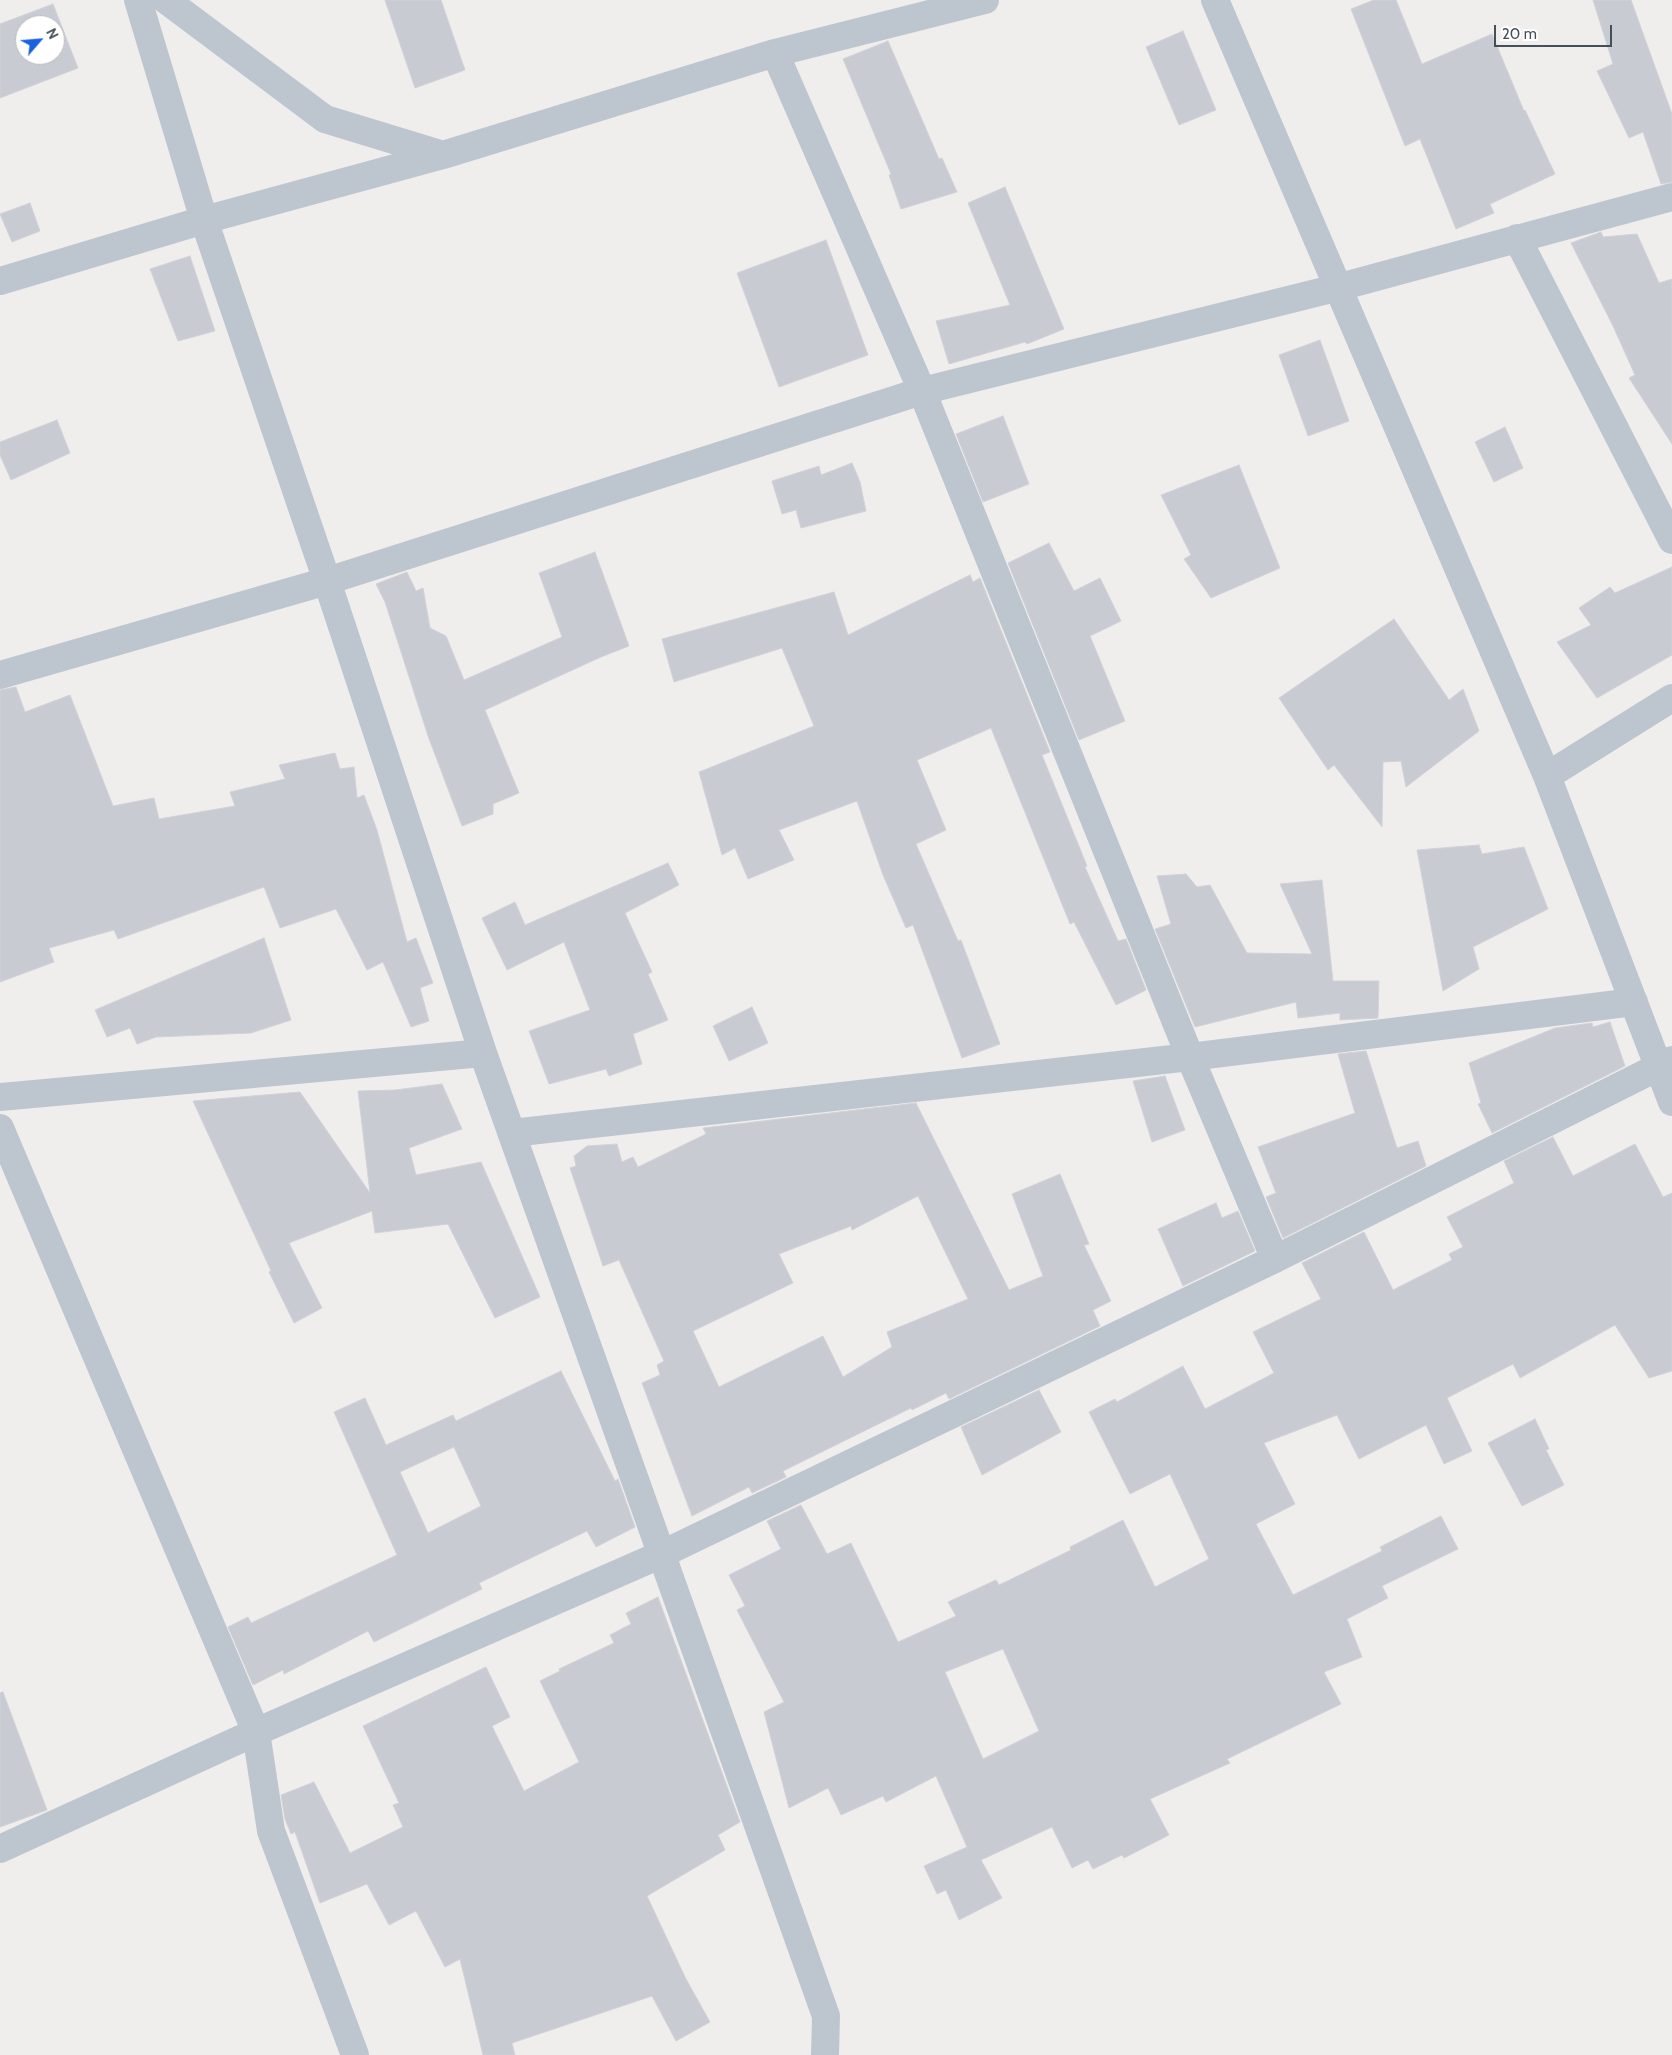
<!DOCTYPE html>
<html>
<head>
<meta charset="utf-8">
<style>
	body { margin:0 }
	#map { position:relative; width:1672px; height:2055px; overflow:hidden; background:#f0eded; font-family:Cabin,sans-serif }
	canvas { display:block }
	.north { position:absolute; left:15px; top:15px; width:50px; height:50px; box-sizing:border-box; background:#fff; border:1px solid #b5b9bd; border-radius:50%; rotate:63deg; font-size:14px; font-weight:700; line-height:20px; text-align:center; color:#454f5a }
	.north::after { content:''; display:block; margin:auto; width:18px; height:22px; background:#1962dd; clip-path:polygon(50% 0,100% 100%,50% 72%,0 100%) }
	.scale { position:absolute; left:1494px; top:25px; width:118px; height:22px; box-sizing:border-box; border:2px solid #454f5a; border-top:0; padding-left:6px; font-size:15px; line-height:18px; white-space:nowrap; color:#454f5a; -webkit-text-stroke:4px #fff; paint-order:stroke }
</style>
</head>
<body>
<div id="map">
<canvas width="1672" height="2055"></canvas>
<div class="north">N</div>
<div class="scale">20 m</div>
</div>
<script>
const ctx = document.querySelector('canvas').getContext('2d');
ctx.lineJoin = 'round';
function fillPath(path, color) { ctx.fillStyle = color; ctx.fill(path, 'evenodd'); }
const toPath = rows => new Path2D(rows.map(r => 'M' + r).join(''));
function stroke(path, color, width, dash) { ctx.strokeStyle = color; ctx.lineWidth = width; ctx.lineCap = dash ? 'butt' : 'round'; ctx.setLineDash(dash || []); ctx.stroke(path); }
const building = toPath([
	[385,0,441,0,465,70,415,88,385,0],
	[1374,0,1396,0,1422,64,1492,34,1524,111,1525,110,1555,174,1490,204,1494,213,1456,229,1420,139,1405,146,1351,9,1374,0],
	[1593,0,1631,0,1672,114,1672,182,1661,184,1643,132,1629,138,1597,71,1613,64,1593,0],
	[53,4,78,68,0,98,0,24,53,4],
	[25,25,55,25,55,55,25,55,25,25],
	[1183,31,1216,110,1179,125,1146,47,1183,31],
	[888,41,939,159,942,158,957,192,901,209,889,175,891,174,843,59,888,41],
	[1005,187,1064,329,1027,344,1025,342,949,364,936,321,1010,305,968,203,1005,187],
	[30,203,40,231,12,242,0,214,30,203],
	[1601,232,1603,237,1637,234,1659,283,1672,279,1672,444,1629,378,1635,375,1613,326,1571,243,1601,232],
	[826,240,868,355,779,387,737,273,826,240],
	[190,256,215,331,178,341,150,269,190,256],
	[1320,340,1349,421,1308,436,1279,355,1320,340],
	[1003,416,1029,484,983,502,956,434,1003,416],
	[57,420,70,453,11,480,0,455,0,442,57,420],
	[1505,427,1523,468,1494,482,1475,442,1505,427],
	[852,463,860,482,866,511,801,528,796,510,782,514,772,481,819,466,821,475,852,463],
	[1239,465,1280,568,1211,598,1184,559,1191,555,1161,495,1239,465],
	[1049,543,1074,591,1100,578,1121,621,1090,636,1125,721,1079,740,1008,563,1049,543],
	[595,552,629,646,601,657,485,710,519,793,493,804,493,814,462,826,428,736,385,602,376,584,407,572,416,591,423,588,430,628,446,636,464,680,562,637,539,573,595,552],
	[1672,567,1672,655,1597,698,1557,642,1591,625,1579,608,1610,587,1615,593,1672,567],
	[970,575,973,582,980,578,1050,752,1042,755,1087,866,1085,867,1118,941,1126,939,1146,990,1116,1005,1074,922,1070,924,991,728,917,760,946,830,916,844,958,941,961,940,1000,1044,962,1058,913,925,906,928,883,875,857,801,779,830,794,860,748,879,735,848,722,855,699,772,814,726,782,648,674,682,662,639,834,592,848,635,970,575],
	[1394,619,1449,700,1463,689,1479,731,1406,787,1401,761,1383,762,1382,827,1334,765,1328,770,1279,698,1394,619],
	[16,687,25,712,70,695,113,806,154,798,159,819,235,806,230,792,285,779,279,765,335,753,340,769,354,767,357,798,364,795,377,830,407,942,416,938,433,983,420,988,429,1021,411,1027,383,962,367,970,336,909,280,928,264,887,118,939,114,930,49,948,54,962,0,982,0,690,16,687],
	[1479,845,1482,854,1524,847,1548,909,1473,947,1479,969,1443,991,1417,850,1479,845],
	[668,863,679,885,625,913,652,972,648,974,668,1020,633,1034,642,1064,609,1076,606,1069,549,1084,529,1031,590,1010,564,942,507,970,482,918,515,902,525,925,668,863],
	[1186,874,1197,887,1210,885,1247,953,1312,954,1280,884,1322,880,1333,981,1379,981,1378,1018,1340,1020,1340,1013,1298,1018,1296,1002,1195,1027,1155,929,1171,924,1157,876,1186,874],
	[264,938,291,1020,251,1033,156,1037,137,1044,130,1028,107,1037,95,1010,264,938],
	[752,1007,768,1043,729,1061,713,1026,752,1007],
	[1610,1022,1625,1066,1492,1133,1478,1104,1481,1103,1469,1063,1555,1028,1592,1023,1593,1027,1610,1022],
	[1366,1051,1397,1148,1418,1141,1426,1166,1283,1238,1266,1197,1276,1193,1258,1147,1355,1113,1338,1054,1366,1051],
	[1165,1076,1185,1130,1152,1142,1133,1081,1165,1076],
	[442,1084,462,1129,409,1148,416,1175,481,1162,540,1297,495,1318,448,1224,375,1233,372,1211,289,1243,322,1308,294,1323,269,1272,271,1271,193,1101,300,1092,370,1193,358,1091,395,1090,442,1084],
	[916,1103,1009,1290,1043,1276,1012,1194,1060,1174,1089,1244,1084,1245,1111,1301,1093,1310,1100,1326,949,1399,946,1393,912,1410,911,1408,783,1471,786,1477,752,1493,749,1487,692,1516,642,1383,660,1375,657,1365,664,1361,619,1260,603,1266,570,1168,576,1166,574,1156,587,1146,617,1144,622,1162,633,1157,638,1167,706,1134,703,1128,916,1103],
	[918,1196,968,1299,887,1332,892,1347,843,1377,823,1336,719,1387,693,1331,793,1283,779,1254,851,1226,852,1230,918,1196],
	[1553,1137,1573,1176,1635,1144,1663,1197,1672,1193,1672,1371,1649,1378,1615,1325,1520,1378,1513,1364,1447,1398,1472,1451,1444,1464,1426,1425,1359,1459,1337,1415,1264,1443,1295,1504,1256,1524,1293,1595,1382,1551,1380,1547,1441,1516,1458,1549,1382,1586,1388,1598,1347,1619,1362,1657,1324,1672,1341,1704,1227,1759,1230,1763,1150,1799,1169,1835,1124,1858,1122,1855,1093,1869,1088,1860,1072,1868,1052,1827,981,1860,1002,1898,959,1920,946,1890,937,1894,924,1866,967,1847,936,1776,886,1802,883,1796,841,1815,828,1788,789,1808,764,1712,784,1702,737,1610,745,1606,729,1575,781,1549,767,1521,801,1505,827,1554,851,1543,898,1642,956,1616,948,1602,996,1580,999,1585,1071,1550,1070,1547,1123,1520,1155,1587,1209,1559,1170,1474,1130,1494,1089,1412,1115,1399,1117,1402,1183,1366,1205,1409,1274,1373,1253,1332,1321,1299,1302,1263,1364,1232,1393,1290,1452,1260,1449,1254,1463,1247,1447,1217,1514,1183,1504,1161,1553,1137],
	[1003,1649,1039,1731,983,1759,945,1672,1003,1649],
	[1216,1203,1222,1218,1238,1211,1255,1251,1183,1286,1158,1229,1216,1203],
	[561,1371,615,1481,618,1479,635,1527,596,1547,587,1531,479,1583,482,1589,374,1642,368,1631,284,1674,283,1670,253,1685,228,1627,248,1617,251,1623,397,1555,334,1412,365,1398,386,1445,453,1415,456,1421,561,1371],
	[454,1447,481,1506,428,1533,400,1472,454,1447],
	[1039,1390,1061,1432,982,1475,961,1427,1039,1390],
	[1535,1419,1549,1449,1546,1450,1564,1485,1522,1506,1488,1443,1535,1419],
	[658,1597,740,1822,718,1835,725,1850,647,1896,686,1979,710,2022,676,2041,652,1996,512,2043,515,2055,483,2055,460,1959,445,1967,416,1911,389,1925,367,1884,320,1903,295,1832,291,1834,285,1819,281,1795,314,1782,350,1853,403,1827,393,1805,399,1803,363,1726,486,1667,510,1717,492,1726,524,1791,579,1762,540,1681,560,1671,559,1669,614,1643,610,1635,631,1624,626,1613,658,1597],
	[3,1692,47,1810,0,1827,0,1693,3,1692]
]);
const street = toPath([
	[138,0,204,220,327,581,483,1053,826,2016,825,2055],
	[166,0,325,119,443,155],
	[1215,0,1547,776,1672,1102],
	[775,53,922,391,1190,1057,1275,1259],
	[1517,238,1672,540],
	[0,281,204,220,443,155,775,53,985,0],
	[0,675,327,581,922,391,1336,288,1672,197],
	[1547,776,1672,698],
	[0,1097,483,1053],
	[0,1128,256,1732,271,1831,355,2055],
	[512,1133,1190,1057,1634,1002],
	[0,1849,256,1732,660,1555,1275,1259,1672,1060]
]);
fillPath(building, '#c9cbd3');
stroke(building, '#d1d2d8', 1);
stroke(street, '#bdc6cf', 28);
</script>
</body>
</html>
